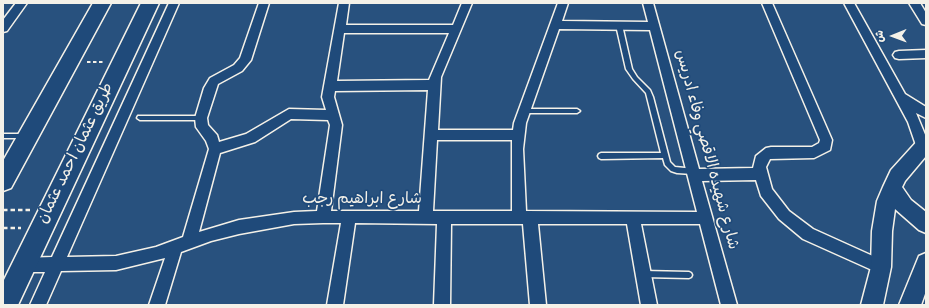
<!DOCTYPE html>
<html>
<head>
<meta charset="utf-8">
<style>
	body { margin:0 }
	#map { position:relative; width:929px; height:308px; overflow:hidden; background:#28517e; font-family:Dekko,"Playpen Sans Arabic",sans-serif }
	canvas { display:block }
	.frame { position:absolute; inset:0; border:4px solid #f4f1e8; pointer-events:none }
	.north { position:absolute; left:873px; top:16px; width:40px; height:40px; -webkit-text-stroke:3px #1f4a7a; paint-order:stroke; rotate:269deg; font-size:11px; font-weight:700; line-height:16px; text-align:center; color:#f4f1e8 }
	.north::after { content:''; display:block; margin:auto; width:14px; height:18px; background:#f4f1e8; clip-path:polygon(50% 0,100% 100%,50% 72%,0 100%) }
</style>
</head>
<body>
<div id="map">
<canvas width="929" height="308"></canvas>
<div class="frame"></div>
<div class="north">ش</div>
</div>
<script>
const ctx = document.querySelector('canvas').getContext('2d');
ctx.lineJoin = 'round';
const toPath = rows => new Path2D(rows.map(r => 'M' + r).join(''));
function stroke(path, color, width, dash) { ctx.strokeStyle = color; ctx.lineWidth = width; ctx.lineCap = dash ? 'butt' : 'round'; ctx.setLineDash(dash || []); ctx.stroke(path); }
function fillPath(path, color) { ctx.fillStyle = color; ctx.fill(path, 'evenodd'); }
function write(font, color, halo, rows, align = 'center') {
  ctx.font = font + ' Dekko,"Playpen Sans Arabic",sans-serif'; ctx.lineWidth = 3.5; ctx.setLineDash([]); ctx.textBaseline = 'middle'; ctx.strokeStyle = halo; ctx.fillStyle = color; for (const [text, x, y, turn = 0] of rows) {
    ctx.save(); ctx.translate(x, y); ctx.rotate((+turn || 0) * Math.PI / 180); ctx.textAlign = isNaN(turn) ? turn : align; if (halo) ctx.strokeText(text, 0, 0); ctx.fillText(text, 0, 0); ctx.restore();
  }
}
const pathFar1 = toPath([
	[87,62,104,62]
]);
const path = toPath([
	[3,210,30,210],
	[3,228,21,228]
]);
const lane = toPath([
	[619,23,622,25,632,69,637,77,650,90,653,97,670,162,675,167,695,169,696,171,695,173,693,174,677,173,671,171,665,165,663,158,601,159,599,158,598,156,599,154,601,153,661,153,646,93,633,79,626,69,616,25,619,23],
	[520,109,577,109,580,111,577,113,522,113,519,111,520,109],
	[138,116,201,116,204,118,201,120,140,120,137,118,138,116],
	[3,134,27,134,28,136,27,138,3,138,3,134],
	[643,271,689,272,691,273,692,275,691,277,689,278,643,277,641,276,640,274,641,272,643,271]
]);
const street = toPath([
	[16,3,27,3,7,31,3,32,3,20,16,3],
	[169,3,179,3,67,257,116,256,156,247,183,237,209,149,206,141,196,127,195,118,204,88,210,78,234,65,240,58,259,3,269,3,251,60,242,71,218,84,207,118,208,125,217,135,219,142,246,134,289,109,326,110,322,97,339,3,349,3,346,25,453,25,462,3,472,3,441,77,438,130,513,130,514,123,558,3,568,3,562,21,648,22,643,3,653,3,699,169,753,168,756,156,766,148,771,147,812,147,819,143,820,140,762,3,772,3,832,140,830,150,814,158,770,159,766,167,772,189,789,211,813,229,886,262,888,267,886,272,881,274,803,239,779,219,761,196,756,180,702,181,737,305,721,305,700,224,641,224,657,305,641,305,627,224,538,224,546,305,530,305,523,224,451,224,450,305,434,305,437,224,355,223,343,305,327,305,341,223,323,223,294,224,239,234,211,241,181,252,165,305,149,305,165,258,116,270,61,271,46,305,30,305,45,272,24,272,19,270,17,265,19,260,24,258,52,257,169,3],
	[559,29,650,30,697,212,526,211,523,149,526,123,559,29],
	[344,33,449,33,429,80,337,81,344,33],
	[428,90,419,211,331,211,342,125,334,97,335,91,428,90],
	[291,119,328,120,330,125,317,211,294,212,239,220,199,232,220,153,255,142,291,119],
	[437,140,512,140,512,211,433,211,437,140],
	[844,3,854,3,905,94,926,107,926,118,916,113,926,137,926,151,918,151,908,122,844,3],
	[909,3,920,3,926,13,926,25,922,24,909,3],
	[926,50,926,58,899,59,895,58,893,55,895,52,899,51,926,50]
]);
const secondary = toPath([
	[926,136,926,156,905,181,902,187,911,200,926,212,926,233,919,230,895,209,892,231,891,267,883,305,861,305,871,267,872,231,877,201,883,187,891,170,920,138,926,136],
	[926,253,926,291,921,305,899,305,919,256,926,253]
]);
const primary = toPath([
	[93,3,111,3,11,188,3,191,3,161,93,3],
	[141,3,159,3,18,305,3,305,3,282,141,3]
]);
const streetNames = [
	["شارع شهيده الاقصي وفاء ادريس",705,150,75],
	["طريق عثمان احمد عثمان",77,154,-64],
	["شارع ابراهيم رجب",362,201]
];
stroke(lane, '#f4f1e8', 3);
stroke(street, '#f4f1e8', 3);
stroke(secondary, '#f4f1e8', 3);
stroke(primary, '#f4f1e8', 3);
stroke(pathFar1, '#f4f1e8', 2, [3.5, 2.5]);
stroke(path, '#f4f1e8', 2.5, [4.5, 3]);
fillPath(lane, '#1f4a7a');
fillPath(street, '#1f4a7a');
fillPath(secondary, '#1f4a7a');
fillPath(primary, '#1f4a7a');
write('16px', '#f4f1e8', '#1f4a7a', streetNames);
</script>
</body>
</html>
